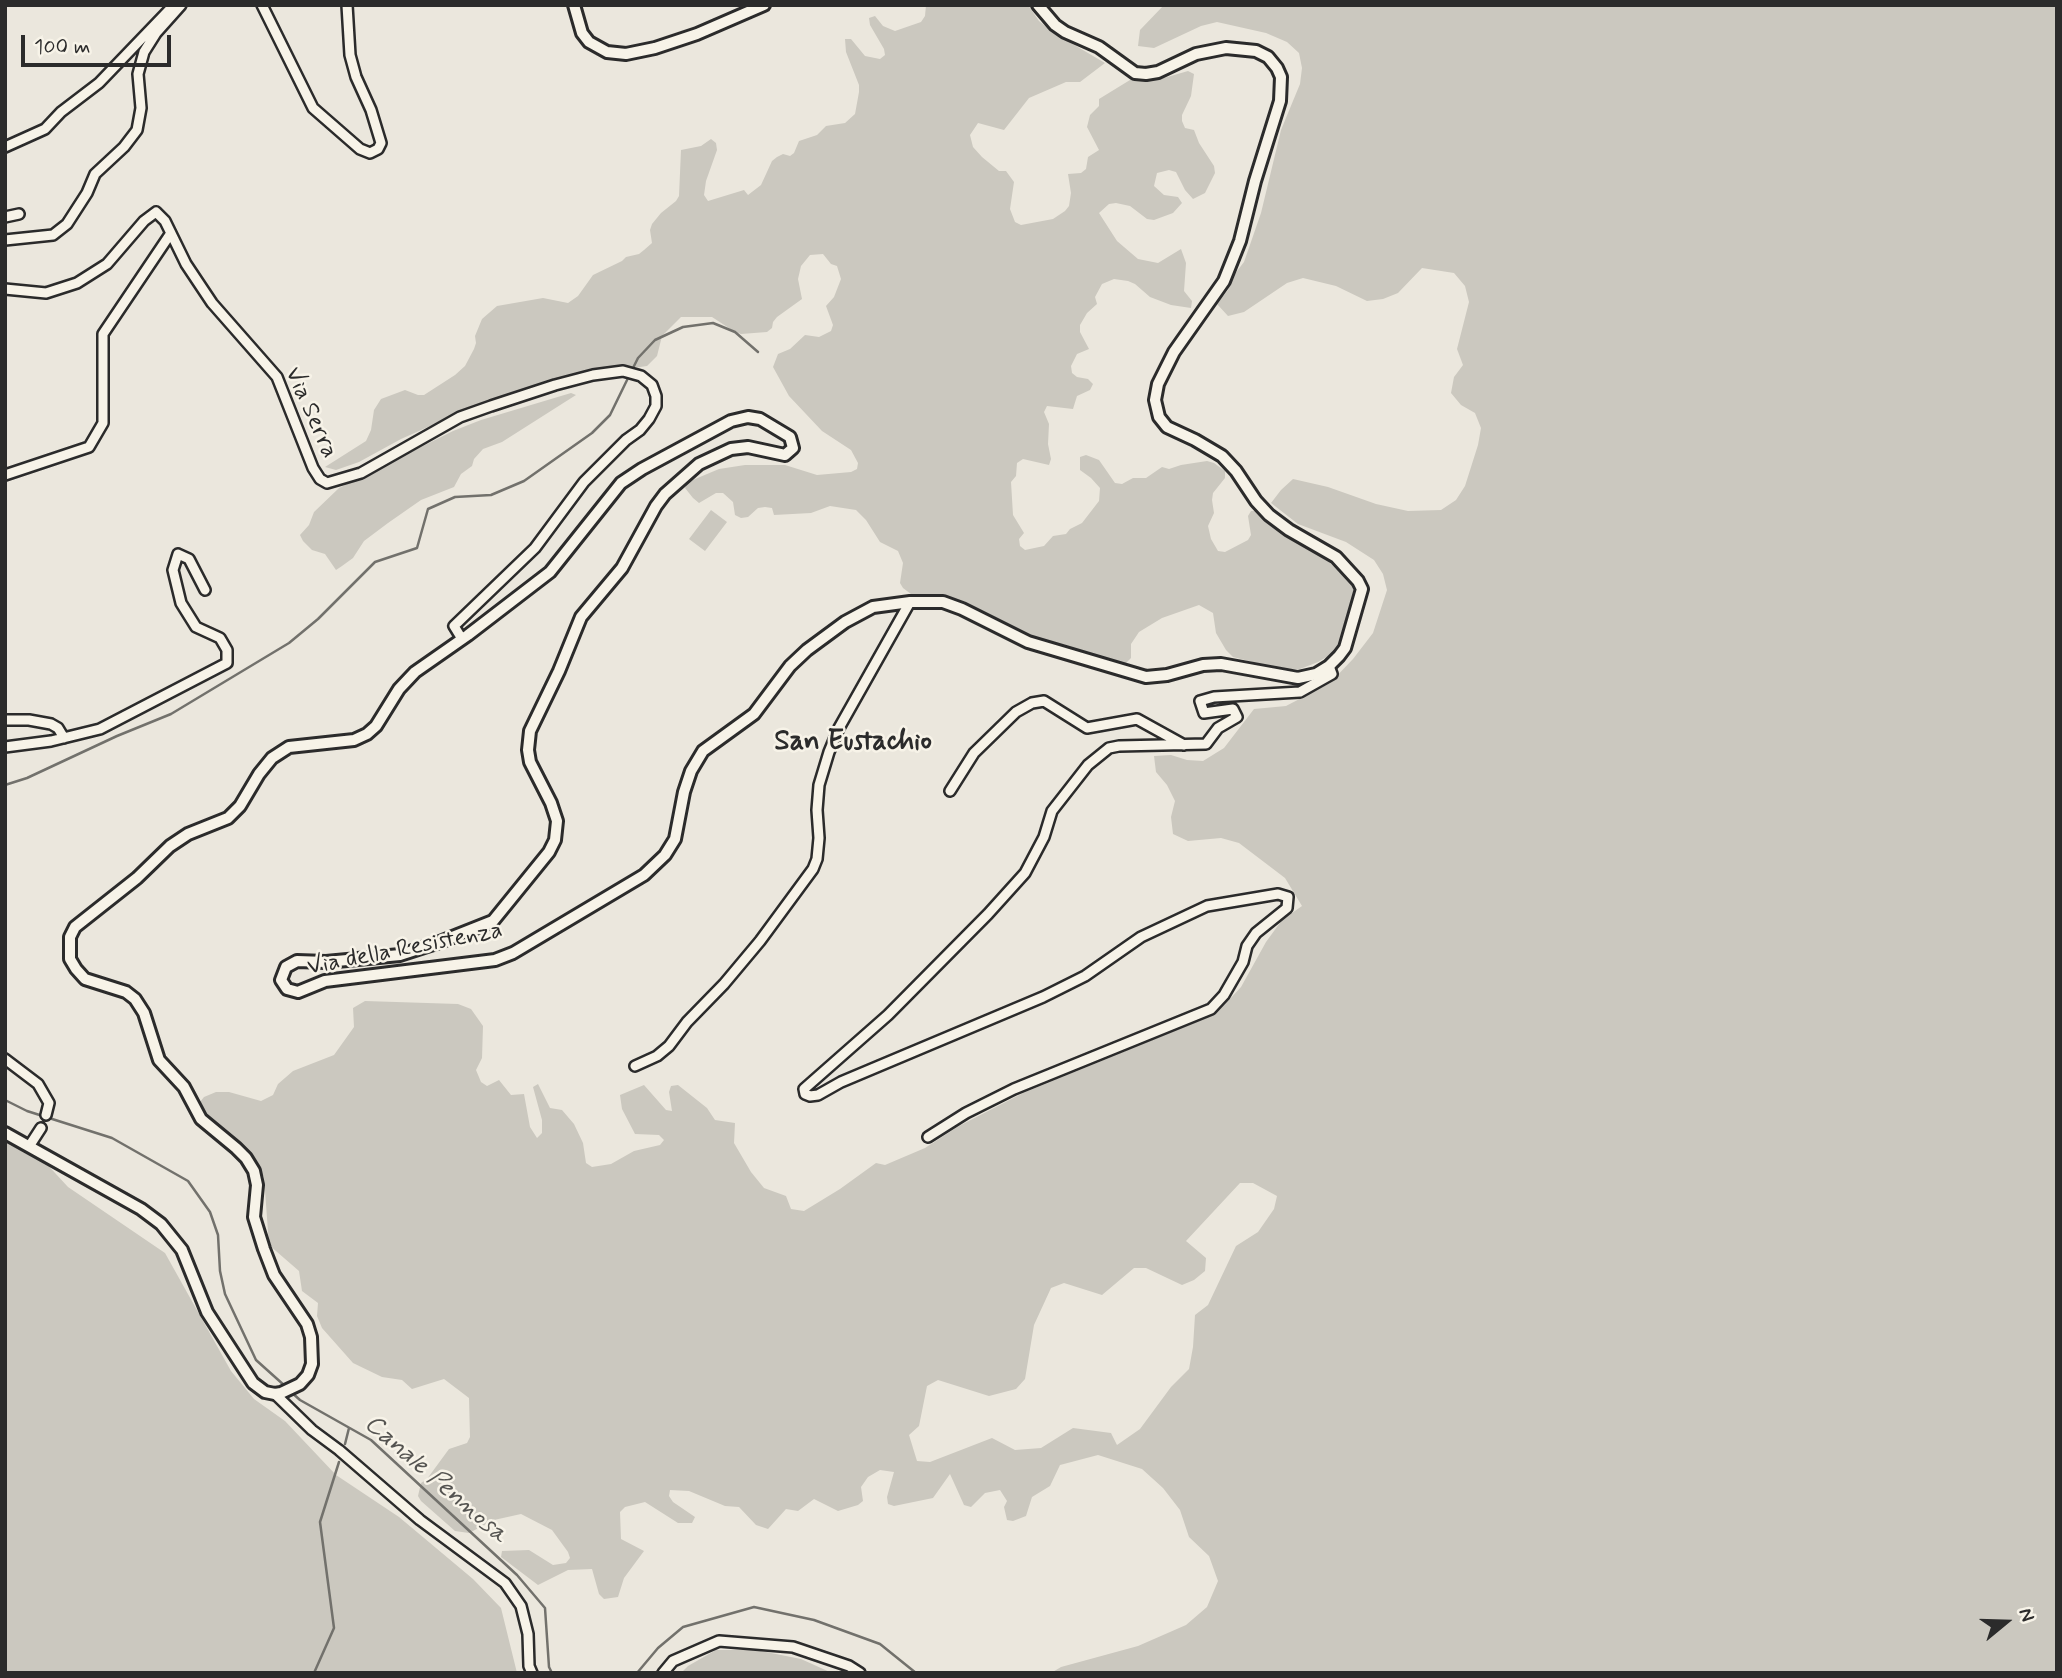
<!DOCTYPE html>
<html>
<head>
<meta charset="utf-8">
<style>
	body { margin:0 }
	#map { position:relative; width:2062px; height:1678px; overflow:hidden; background:#ebe7dd; font-family:Mynerve,sans-serif }
	canvas { display:block }
	.frame { position:absolute; inset:0; border:7px solid #2b2b2b; pointer-events:none }
	.north { position:absolute; left:1971px; top:1587px; width:70px; height:70px; -webkit-text-stroke:5px #f7f3e8; paint-order:stroke; rotate:71deg; font-size:19px; font-weight:700; line-height:28px; text-align:center; color:#2b2b2b }
	.north::after { content:''; display:block; margin:auto; width:24px; height:32px; background:#2b2b2b; clip-path:polygon(50% 0,100% 100%,50% 72%,0 100%) }
	.scale { position:absolute; left:21px; top:35px; width:150px; height:32px; box-sizing:border-box; border:4px solid #2b2b2b; border-top:0; padding-left:9px; font-size:21px; line-height:24px; white-space:nowrap; color:#2b2b2b; -webkit-text-stroke:5px #f7f3e8; paint-order:stroke }
</style>
</head>
<body>
<div id="map">
<canvas width="2062" height="1678"></canvas>
<div class="frame"></div>
<div class="north">N</div>
<div class="scale">100 m</div>
</div>
<script>
const ctx = document.querySelector('canvas').getContext('2d');
ctx.lineJoin = 'round';
function fillPath(path, color) { ctx.fillStyle = color; ctx.fill(path, 'evenodd'); }
const toPath = rows => new Path2D(rows.map(r => 'M' + r).join(''));
function stroke(path, color, width, dash) { ctx.strokeStyle = color; ctx.lineWidth = width; ctx.lineCap = dash ? 'butt' : 'round'; ctx.setLineDash(dash || []); ctx.stroke(path); }
function write(font, color, halo, rows, align = 'center') {
  ctx.font = font + ' Mynerve,sans-serif'; ctx.lineWidth = 5; ctx.setLineDash([]); ctx.textBaseline = 'middle'; ctx.strokeStyle = halo; ctx.fillStyle = color; for (const [text, x, y, turn = 0] of rows) {
    ctx.save(); ctx.translate(x, y); ctx.rotate((+turn || 0) * Math.PI / 180); ctx.textAlign = isNaN(turn) ? turn : align; if (halo) ctx.strokeText(text, 0, 0); ctx.fillText(text, 0, 0); ctx.restore();
  }
}
const green = toPath([
	[926,5,1028,5,1039,21,1054,33,1105,63,1080,82,1066,82,1029,98,1004,130,978,123,970,135,973,147,982,157,999,171,1006,171,1014,182,1010,209,1015,222,1021,225,1053,219,1065,211,1069,206,1071,193,1068,174,1081,173,1086,169,1088,157,1099,150,1087,127,1090,115,1099,106,1099,99,1130,80,1157,80,1188,71,1194,74,1191,96,1182,115,1182,121,1185,128,1194,130,1199,143,1214,166,1215,173,1205,193,1193,199,1185,190,1176,172,1169,170,1157,173,1154,186,1164,195,1178,197,1182,203,1173,213,1154,220,1147,219,1130,206,1116,203,1109,204,1099,213,1117,241,1138,259,1158,263,1181,249,1186,263,1184,291,1192,301,1191,308,1171,305,1150,297,1135,284,1128,281,1114,279,1102,284,1095,297,1097,304,1087,313,1080,325,1080,332,1089,349,1077,354,1071,366,1072,373,1077,377,1088,379,1093,384,1090,390,1077,396,1073,409,1047,406,1044,412,1049,424,1048,444,1051,459,1049,465,1023,459,1017,463,1016,476,1011,482,1013,515,1024,533,1019,539,1020,546,1025,550,1044,546,1053,536,1066,534,1070,529,1082,523,1099,501,1100,488,1091,478,1080,470,1080,457,1086,455,1099,460,1115,483,1122,484,1133,478,1146,478,1162,467,1169,469,1181,465,1207,461,1214,463,1225,471,1225,478,1213,493,1212,500,1214,513,1208,526,1211,539,1218,551,1225,552,1248,540,1251,535,1248,516,1251,511,1258,511,1284,534,1319,553,1353,584,1355,590,1344,637,1335,652,1318,662,1300,669,1280,669,1233,657,1226,650,1216,633,1213,613,1199,605,1162,618,1139,632,1131,644,1131,658,1126,663,1120,664,1059,648,1022,635,963,603,939,597,911,594,903,588,900,583,903,563,898,551,880,542,866,520,856,510,830,506,811,513,774,515,772,508,765,507,758,508,748,517,741,518,735,515,733,502,723,493,716,493,699,503,693,498,685,488,688,482,719,469,745,465,785,465,817,475,851,472,857,469,858,463,851,450,822,431,789,396,773,367,778,354,790,349,805,335,819,337,831,331,833,325,826,306,834,297,841,279,837,266,831,264,823,254,810,255,801,266,798,279,802,299,777,317,773,322,772,328,767,332,741,334,735,332,712,317,681,317,662,336,657,356,647,366,572,377,527,389,466,410,401,439,359,462,336,470,325,467,366,441,371,430,374,410,381,399,405,390,418,395,424,395,455,375,465,366,474,349,476,343,475,336,482,319,497,306,543,298,568,303,578,296,593,275,622,261,626,257,639,254,644,250,652,243,650,230,652,224,661,213,676,201,679,196,681,150,701,146,711,139,716,143,717,150,706,181,704,195,708,201,744,190,748,195,761,185,772,161,777,157,783,154,790,156,794,153,799,141,817,135,826,126,845,123,855,114,859,92,859,85,846,52,845,39,851,39,865,56,880,59,885,55,884,49,870,25,869,18,875,16,883,26,895,31,921,22,925,16],
	[1164,5,2057,5,2057,1673,1051,1673,1061,1667,1138,1646,1186,1625,1207,1607,1218,1581,1209,1556,1189,1537,1180,1510,1163,1488,1142,1469,1098,1455,1060,1465,1050,1486,1032,1497,1026,1516,1013,1521,1007,1520,1004,1507,1007,1501,1000,1490,985,1493,971,1507,964,1505,950,1474,933,1498,894,1506,888,1504,887,1497,894,1472,880,1470,868,1477,861,1487,863,1501,858,1505,838,1511,814,1499,798,1511,786,1509,768,1529,756,1525,739,1507,725,1506,689,1491,670,1490,669,1496,673,1502,695,1517,692,1523,678,1523,645,1502,625,1507,620,1512,621,1539,644,1551,624,1578,618,1597,604,1599,599,1594,592,1569,568,1570,538,1585,501,1557,502,1551,529,1550,553,1565,566,1563,570,1558,568,1552,552,1530,521,1514,494,1520,469,1533,455,1531,421,1501,418,1496,421,1483,427,1479,449,1449,467,1443,470,1437,469,1398,444,1379,412,1389,402,1380,382,1377,353,1363,322,1328,317,1316,318,1303,302,1291,299,1271,269,1245,264,1177,255,1160,239,1143,209,1117,200,1102,204,1097,216,1092,229,1092,261,1101,273,1095,278,1084,293,1071,334,1055,354,1027,353,1008,365,1001,458,1004,471,1009,483,1026,482,1058,476,1070,481,1082,487,1086,499,1080,511,1095,524,1094,530,1127,537,1138,542,1133,542,1120,533,1087,538,1084,550,1108,562,1110,574,1124,583,1143,586,1163,592,1167,611,1164,634,1151,660,1145,664,1140,659,1135,635,1134,622,1109,620,1095,644,1085,666,1110,672,1111,669,1092,671,1086,678,1085,707,1108,715,1120,735,1123,734,1143,751,1172,764,1188,786,1196,791,1209,804,1211,840,1189,876,1163,885,1165,925,1148,959,1126,1023,1093,1216,1014,1241,987,1266,942,1282,920,1302,906,1285,878,1239,843,1221,838,1188,841,1173,834,1171,817,1175,801,1167,785,1156,772,1154,756,1171,755,1187,760,1203,761,1224,748,1254,709,1286,706,1330,683,1353,659,1373,633,1387,590,1383,574,1374,560,1346,542,1298,524,1271,503,1281,490,1293,479,1328,487,1376,504,1408,511,1441,510,1456,500,1465,486,1478,445,1481,428,1475,413,1461,405,1451,393,1454,377,1463,365,1457,349,1469,302,1465,286,1454,273,1422,268,1398,293,1383,299,1367,301,1336,286,1303,278,1287,283,1244,312,1228,316,1217,304,1228,290,1234,275,1244,262,1261,213,1281,130,1300,84,1302,68,1299,53,1287,42,1266,33,1217,22,1201,26,1154,48,1138,46,1140,30],
	[1240,1183,1253,1183,1277,1196,1274,1209,1258,1232,1236,1246,1208,1305,1195,1315,1193,1347,1189,1369,1171,1387,1140,1429,1117,1445,1111,1433,1073,1428,1041,1448,1015,1450,992,1438,930,1462,917,1461,909,1435,919,1426,927,1386,938,1380,989,1396,1016,1389,1025,1379,1034,1325,1051,1288,1064,1283,1102,1295,1134,1268,1146,1268,1182,1285,1194,1280,1205,1271,1206,1258,1186,1241],
	[571,393,576,395,502,442,483,449,474,459,472,466,461,474,454,487,421,500,388,523,364,541,353,558,342,566,336,570,325,554,312,550,303,541,300,535,309,525,314,512,339,488,453,431,481,420],
	[711,510,727,522,705,551,689,539],
	[5,1140,44,1161,68,1187,165,1253,231,1371,254,1399,285,1421,336,1475,399,1517,473,1579,501,1608,517,1673,5,1673],
	[716,1650,756,1650,801,1659,832,1673,681,1673,688,1666]
]);
const stream = toPath([
	[632,370,638,358,655,340,683,327,713,323,735,332,758,352],
	[5,785,27,778,117,736,171,714,289,643,318,619,375,562,417,548,428,509,455,497,491,495,524,481,592,433,610,415,629,376],
	[5,1100,27,1111,112,1138,188,1181,210,1212,218,1235,220,1271,225,1294,256,1360,285,1386],
	[290,1391,300,1400,371,1440,517,1575,545,1608,549,1667,552,1673],
	[345,1444,349,1428],
	[314,1673,334,1628,320,1522,339,1462],
	[637,1673,658,1648,683,1627,754,1607,814,1620,880,1644,916,1673]
]);
const minor = toPath([
	[262,5,313,108,360,149,370,153,378,149,381,143,371,110,356,77,350,55,347,5],
	[5,147,45,129,61,112,99,83,171,8],
	[5,217,19,214],
	[5,240,53,235,67,224,87,193,95,174,124,147,137,130,141,108,138,74,144,52,156,33,181,5],
	[5,289,46,293,77,283,107,264,144,221,156,212,165,221,186,264,212,303,277,377,313,468,320,479,327,483,361,473,460,417,491,406,555,385,593,375,623,371,641,376,652,385,656,396,656,406,649,419,640,430,626,440,584,482,535,548,454,626,462,639],
	[5,475,89,447,103,423,103,334,171,233],
	[5,720,29,720,51,724,58,728,64,738],
	[5,747,51,741,100,729,227,663,227,650,220,638,196,627,181,603,173,570,178,554,189,559,205,590],
	[950,791,974,753,1016,712,1032,703,1044,701,1087,728,1137,719,1184,745],
	[5,1059,38,1084,49,1103,46,1115],
	[635,1066,657,1056,669,1046,687,1022,724,984,760,941,813,869,817,859,819,838,817,810,819,785,829,752,839,728,910,602],
	[928,1137,966,1113,1014,1089,1211,1009,1224,995,1243,962,1247,946,1256,933,1287,908,1288,897,1278,894,1207,906,1141,937,1085,976,1043,997,841,1082,818,1095,810,1096,805,1094,804,1089,888,1015,988,914,1025,873,1044,837,1052,811,1088,765,1109,748,1119,746,1206,744,1218,728,1237,717,1233,709,1204,713,1200,701,1214,697,1300,692,1332,674,1329,666],
	[30,1145,41,1128],
	[275,1394,312,1430,339,1450,420,1520,505,1583,521,1606,528,1634,529,1666,532,1673],
	[663,1673,673,1661,719,1641,793,1647,849,1666,860,1673]
]);
const tertiary = toPath([
	[574,5,582,33,589,42,607,52,626,54,655,48,697,34,764,5],
	[5,1133,141,1209,161,1224,182,1250,207,1312,253,1383,265,1392,275,1394,281,1393,300,1384,308,1375,312,1364,311,1337,307,1324,274,1275,264,1249,254,1217,257,1185,254,1171,246,1158,236,1148,201,1119,184,1087,159,1060,144,1013,135,999,126,992,85,979,76,969,70,959,70,937,75,927,137,878,170,846,188,834,228,818,240,806,259,774,272,758,289,747,354,740,367,734,376,726,399,689,415,672,468,635,550,572,621,483,642,469,731,421,748,417,760,419,790,437,793,448,785,455,748,447,731,449,699,464,665,494,656,506,622,568,581,617,559,671,530,731,528,750,530,762,551,803,557,821,555,840,549,852,493,921,440,942,400,955,326,962,297,961,286,967,281,980,287,989,298,992,325,981,495,960,513,953,644,875,665,855,675,839,684,792,691,771,703,751,754,714,790,666,807,650,845,622,873,607,910,602,943,602,962,609,1028,642,1146,677,1167,675,1203,665,1221,664,1298,678,1316,674,1329,666,1339,656,1345,648,1362,589,1358,581,1336,557,1289,530,1269,515,1256,501,1236,471,1222,456,1195,440,1167,427,1159,417,1155,400,1158,384,1174,352,1224,281,1240,241,1255,181,1280,101,1281,77,1277,68,1268,57,1256,51,1226,48,1196,54,1158,72,1146,74,1135,73,1099,47,1065,32,1055,25,1038,5]
]);
const streetNames = [
	["Via Serra",310,413,66],
	["Via della Resistenza",405,950,-11]
];
const waterNames = [
	["Canale Pennosa",435,1480,41]
];
const quarterNames = [
	["San Eustachio",853,743]
];
fillPath(green, '#cbc8bf');
stroke(stream, '#72716c', 2.5);
stroke(minor, '#2b2b2b', 14);
stroke(tertiary, '#2b2b2b', 16);
stroke(minor, '#f7f3e8', 9);
stroke(tertiary, '#f7f3e8', 10);
write('24px', '#2b2b2b', '#f7f3e8', streetNames);
write('italic 26px', '#555451', '#f7f3e8', waterNames);
write('bold 28px', '#2b2b2b', '#f7f3e8', quarterNames);
</script>
</body>
</html>
